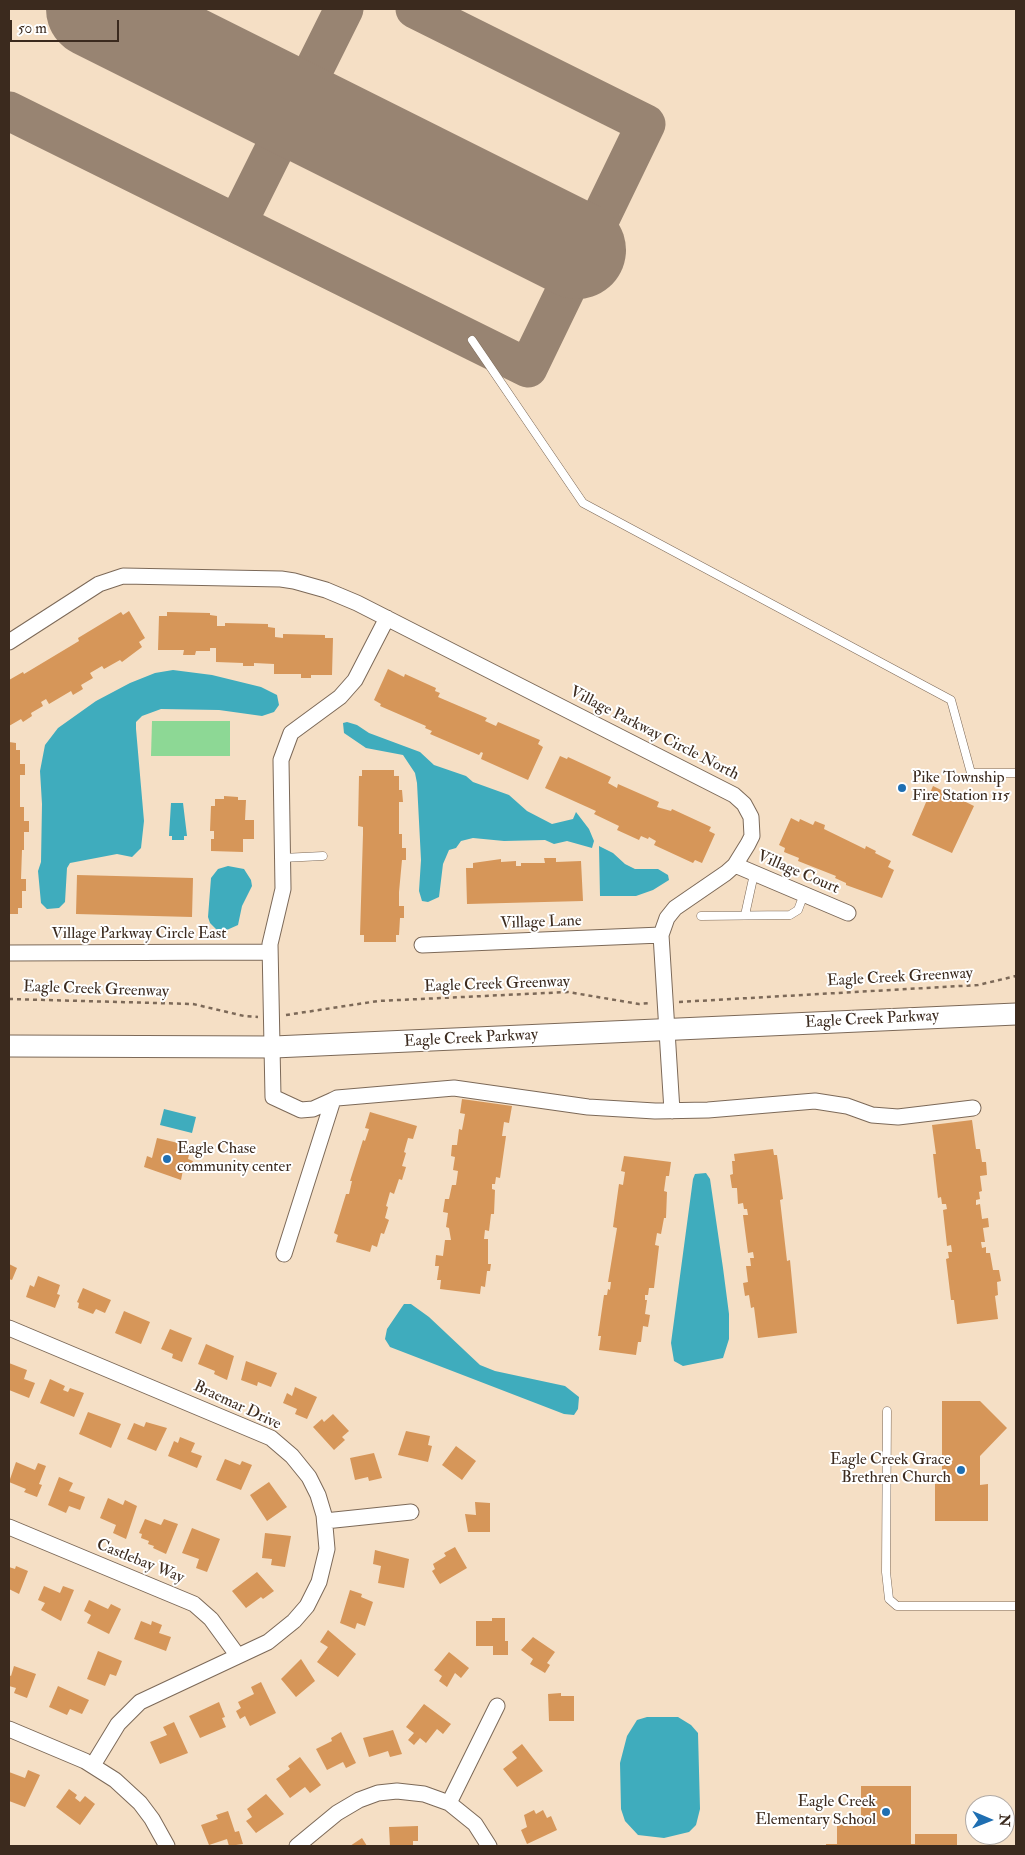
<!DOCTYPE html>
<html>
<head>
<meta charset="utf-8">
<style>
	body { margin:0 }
	#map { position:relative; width:1025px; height:1855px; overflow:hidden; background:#f5dfc5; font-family:"IM FELL Double Pica",serif }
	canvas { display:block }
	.frame { position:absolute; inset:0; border:10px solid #3b2a1e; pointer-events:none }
	.north { position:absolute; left:965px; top:1795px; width:50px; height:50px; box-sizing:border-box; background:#fff; border:1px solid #b1aaa5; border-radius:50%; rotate:91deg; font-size:14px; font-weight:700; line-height:20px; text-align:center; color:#3b2a1e }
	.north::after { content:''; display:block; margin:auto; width:18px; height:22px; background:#1f6fb2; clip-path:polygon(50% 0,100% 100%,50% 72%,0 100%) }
	.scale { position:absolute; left:10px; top:20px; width:109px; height:22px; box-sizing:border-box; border:2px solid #3b2a1e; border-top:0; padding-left:6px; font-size:15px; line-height:18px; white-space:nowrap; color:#3b2a1e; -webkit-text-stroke:4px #fff; paint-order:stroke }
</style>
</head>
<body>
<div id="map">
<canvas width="1025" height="1855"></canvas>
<div class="frame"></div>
<div class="north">N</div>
<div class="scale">50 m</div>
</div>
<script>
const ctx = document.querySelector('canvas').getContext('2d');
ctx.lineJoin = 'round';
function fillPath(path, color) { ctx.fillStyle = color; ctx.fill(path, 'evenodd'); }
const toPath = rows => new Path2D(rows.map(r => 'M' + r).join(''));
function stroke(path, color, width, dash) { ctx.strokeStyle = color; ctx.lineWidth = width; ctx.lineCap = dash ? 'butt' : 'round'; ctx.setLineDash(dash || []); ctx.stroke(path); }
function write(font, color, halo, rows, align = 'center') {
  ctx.font = font + ' "IM FELL Double Pica",serif'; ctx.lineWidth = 4; ctx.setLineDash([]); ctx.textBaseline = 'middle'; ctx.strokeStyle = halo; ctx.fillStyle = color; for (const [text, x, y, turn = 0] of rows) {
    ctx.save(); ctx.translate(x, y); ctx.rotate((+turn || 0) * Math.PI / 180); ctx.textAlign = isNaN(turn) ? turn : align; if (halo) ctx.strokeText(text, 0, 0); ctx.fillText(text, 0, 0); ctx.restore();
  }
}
const green = toPath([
	[152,721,230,721,230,756,151,756]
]);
const water = toPath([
	[173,670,212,675,261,687,277,695,279,705,274,712,262,716,219,710,161,709,142,716,136,722,136,729,144,821,141,848,132,857,117,854,70,863,67,868,65,902,59,908,47,909,41,903,38,871,41,862,42,804,40,771,45,745,58,728,96,701,130,683,155,673],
	[347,722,357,725,369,733,420,752,434,765,466,776,473,782,509,795,527,811,552,824,573,819,576,812,589,829,594,841,592,848,567,841,554,844,545,840,504,841,473,838,461,841,456,848,449,850,443,864,439,897,428,902,422,901,419,891,421,860,417,783,415,773,403,755,366,748,344,733,343,723],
	[171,803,183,803,187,836,184,836,184,840,172,840,172,836,169,836],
	[599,846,613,853,625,864,635,869,658,869,668,875,669,880,653,890,636,896,600,896],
	[228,866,244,869,251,880,252,886,242,906,238,925,220,933,210,923,208,917,211,878,218,869],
	[164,1109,196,1117,192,1133,160,1125],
	[706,1173,710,1179,723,1268,729,1314,729,1339,723,1358,683,1366,674,1361,671,1343,693,1179,695,1174],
	[404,1304,411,1304,429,1317,480,1365,495,1371,565,1386,579,1397,578,1409,574,1415,564,1414,390,1347,385,1339,387,1329],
	[647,1717,678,1717,691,1725,698,1733,700,1809,696,1825,689,1832,664,1838,638,1835,625,1821,621,1809,620,1763,627,1736,637,1720]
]);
const taxiway = toPath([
	[9,111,528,368,646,124,415,9],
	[237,224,344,9]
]);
const runway = toPath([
	[95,9,577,250]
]);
const building = toPath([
	[129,611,145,638,139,642,142,647,122,662,120,660,104,669,102,666,90,673,93,678,81,685,83,689,73,695,71,691,49,704,46,699,41,702,43,706,31,713,32,716,23,722,21,719,9,726,9,680,23,672,24,674,79,641,78,638,121,612,123,615],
	[167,612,210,613,210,615,217,616,217,626,225,626,225,623,268,624,268,627,275,628,275,637,283,638,283,634,325,635,325,638,333,638,332,675,311,675,311,678,301,678,301,674,274,674,274,664,254,663,254,666,243,666,243,663,216,662,216,648,210,648,210,651,196,651,195,655,183,655,184,650,158,650,159,616,167,616],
	[388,669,404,677,405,674,436,688,435,691,440,693,438,697,487,718,485,721,496,726,498,722,540,740,538,744,543,747,528,780,481,759,483,753,481,752,479,755,430,734,432,731,425,728,426,726,380,706,381,704,374,700],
	[9,742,16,743,16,750,20,750,20,764,25,764,25,775,20,775,20,807,24,807,24,821,29,821,29,832,24,832,24,850,22,850,21,879,26,879,26,891,22,891,22,908,18,908,18,914,9,914],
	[560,756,567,759,568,757,611,777,608,783,617,788,618,784,659,802,657,807,671,811,672,809,711,827,709,831,715,834,702,863,695,860,693,863,654,845,656,841,649,837,648,839,641,836,639,840,617,830,619,826,594,814,596,811,545,788],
	[362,770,394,770,394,776,399,776,399,790,402,790,403,802,399,802,399,834,402,834,402,848,406,848,406,860,402,860,399,892,399,906,404,906,404,918,400,918,399,935,396,935,396,942,364,942,364,935,360,935,363,834,363,827,358,826,359,776,362,776],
	[933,786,974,806,952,853,912,835],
	[224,796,238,797,238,800,246,800,245,820,254,820,254,839,243,839,243,852,211,851,211,839,214,839,214,831,210,831,211,806,215,806,215,799,224,799],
	[791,818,799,822,800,819,813,825,815,821,825,825,824,829,865,849,866,846,876,851,875,853,891,861,888,867,894,870,882,898,846,885,846,883,835,878,836,876,798,861,799,858,784,852,785,848,779,845],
	[544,858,556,858,556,862,581,861,583,901,467,904,466,868,473,868,473,863,501,859,501,862,516,861,516,866,521,866,521,863,545,863],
	[77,875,193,878,192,917,76,914],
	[462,1099,512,1106,509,1123,504,1122,502,1136,506,1136,500,1178,496,1177,495,1184,492,1184,492,1189,495,1190,494,1214,491,1214,489,1231,485,1230,484,1239,488,1239,488,1264,491,1264,490,1271,487,1271,485,1287,481,1286,480,1294,440,1289,441,1280,437,1280,439,1266,435,1266,436,1255,443,1256,445,1240,451,1240,449,1228,446,1227,448,1213,443,1212,445,1199,449,1199,452,1185,456,1185,458,1171,453,1170,455,1157,451,1156,452,1145,457,1145,459,1129,462,1130,465,1114,460,1113],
	[370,1112,417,1126,413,1139,408,1138,404,1152,406,1153,402,1166,406,1167,402,1180,399,1179,394,1194,390,1192,386,1206,388,1207,385,1218,389,1220,384,1234,381,1233,377,1247,372,1245,370,1252,336,1242,338,1235,334,1233,346,1194,349,1194,352,1181,350,1181,363,1140,365,1141,369,1129,365,1128],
	[972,1120,976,1149,980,1149,982,1162,986,1162,987,1175,980,1176,982,1191,979,1192,980,1199,976,1200,976,1205,980,1204,982,1219,988,1218,989,1227,983,1228,985,1242,981,1242,982,1248,986,1247,986,1253,990,1253,993,1270,999,1270,1001,1281,997,1282,998,1295,995,1296,998,1319,957,1324,954,1300,951,1300,946,1259,949,1258,948,1252,952,1252,951,1245,947,1246,943,1210,947,1209,946,1204,942,1204,941,1197,938,1198,933,1154,936,1154,932,1125],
	[157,1138,191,1146,188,1159,193,1161,191,1171,183,1170,181,1180,144,1167,147,1156,152,1158],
	[773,1149,774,1155,777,1155,783,1199,780,1200,787,1261,790,1260,797,1333,758,1338,754,1307,751,1308,749,1295,745,1296,743,1283,748,1282,746,1266,751,1266,750,1258,754,1258,753,1252,748,1253,743,1215,748,1215,747,1209,744,1209,743,1203,738,1204,737,1188,732,1188,730,1175,733,1174,732,1161,735,1161,734,1154],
	[624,1156,671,1162,669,1176,666,1176,664,1191,667,1192,666,1218,664,1218,661,1234,657,1233,655,1245,659,1246,654,1288,649,1288,648,1295,645,1295,645,1300,647,1300,645,1314,650,1315,648,1327,643,1326,641,1342,638,1342,636,1355,599,1350,601,1336,598,1336,604,1295,607,1295,608,1289,610,1290,611,1282,608,1282,617,1228,613,1227,619,1184,623,1185,625,1172,621,1171],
	[9,1264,17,1268,12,1280,9,1279],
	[38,1276,60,1285,57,1294,60,1295,55,1308,26,1297,30,1285,34,1287],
	[83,1288,111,1300,105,1313,96,1309,93,1314,78,1308,79,1303,77,1302],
	[124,1311,150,1322,141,1344,115,1333],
	[170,1329,192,1338,182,1362,172,1358,173,1354,161,1349],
	[206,1344,234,1356,227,1380,214,1374,215,1371,198,1364],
	[246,1361,277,1373,271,1387,258,1382,257,1386,241,1380],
	[9,1363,27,1370,24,1379,35,1383,29,1398,9,1390],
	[50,1379,65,1386,63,1390,68,1392,70,1388,84,1393,74,1417,40,1403],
	[295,1387,317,1397,307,1419,295,1414,297,1409,283,1403,287,1393,292,1396],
	[942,1401,980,1401,1007,1428,980,1456,980,1485,988,1484,988,1521,935,1521,935,1484,942,1484],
	[88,1412,121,1424,111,1448,79,1434],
	[333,1414,349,1431,342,1437,345,1440,334,1450,313,1427,322,1419,324,1422],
	[146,1422,167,1428,156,1451,127,1439,134,1423,144,1427],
	[406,1431,430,1436,428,1445,432,1446,428,1462,398,1455],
	[180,1437,195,1443,191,1452,202,1456,197,1468,168,1456,174,1441,178,1443],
	[456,1446,476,1461,462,1480,442,1465],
	[374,1453,382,1478,369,1481,368,1477,355,1480,350,1458],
	[225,1459,240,1465,242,1461,252,1465,241,1490,216,1480],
	[16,1462,35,1470,38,1463,46,1466,39,1484,42,1485,37,1497,24,1492,26,1489,9,1482],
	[59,1477,73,1483,69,1491,85,1497,80,1510,69,1506,66,1513,48,1505],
	[269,1482,287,1507,267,1521,250,1495],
	[108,1498,123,1505,125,1500,137,1506,126,1539,113,1533,116,1525,100,1518],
	[475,1502,490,1503,490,1532,468,1532,465,1514,476,1515],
	[145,1519,161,1525,164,1519,178,1524,166,1554,153,1548,154,1546,148,1544,149,1541,141,1538,142,1534,139,1533],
	[192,1528,220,1539,207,1572,196,1568,199,1559,182,1553],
	[265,1533,291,1536,285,1567,271,1565,272,1559,262,1558],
	[455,1547,467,1568,440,1584,432,1571,435,1569,433,1564,446,1556,444,1553],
	[375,1550,409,1559,404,1588,378,1583,381,1566,373,1564],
	[16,1566,28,1571,19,1594,9,1589,9,1567,15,1569],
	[257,1572,274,1591,263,1599,261,1597,246,1608,232,1591],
	[44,1586,60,1593,63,1586,74,1590,61,1621,41,1610,45,1603,38,1600],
	[350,1590,362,1594,361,1597,373,1602,365,1626,357,1623,355,1629,340,1623],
	[89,1600,108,1609,111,1604,121,1609,109,1634,87,1623,91,1615,84,1611],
	[492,1618,505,1618,505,1641,508,1641,508,1655,493,1655,493,1646,476,1646,476,1621,492,1621],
	[141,1621,151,1625,152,1621,162,1625,159,1633,171,1637,166,1651,134,1639],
	[328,1630,356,1654,338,1677,317,1662,328,1647,320,1642],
	[533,1637,555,1652,547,1663,550,1665,545,1673,530,1664,533,1659,521,1650],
	[98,1651,122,1661,116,1676,110,1674,105,1686,87,1679],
	[449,1652,469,1668,461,1678,455,1673,447,1687,439,1681,442,1676,434,1670],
	[301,1659,315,1681,296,1697,281,1679],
	[14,1666,36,1674,27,1698,14,1693,16,1688,9,1686,9,1675,11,1676],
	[261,1682,276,1713,250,1726,245,1716,240,1719,236,1711,241,1708,238,1702,254,1694,251,1687],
	[58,1686,89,1700,82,1714,70,1709,67,1715,49,1707],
	[561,1693,561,1696,574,1696,574,1721,549,1721,548,1694],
	[219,1702,225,1717,222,1718,226,1727,200,1738,189,1716],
	[424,1704,451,1724,443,1734,437,1729,426,1743,420,1738,414,1745,408,1740,414,1733,406,1727],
	[174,1722,188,1753,160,1764,150,1742,167,1735,163,1727],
	[393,1730,402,1754,390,1757,388,1751,369,1757,363,1738],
	[341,1732,356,1763,346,1768,343,1762,327,1770,316,1749,332,1741,331,1738],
	[522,1744,543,1771,517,1787,503,1769,517,1758,512,1752],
	[300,1757,321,1785,310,1793,305,1787,290,1798,276,1779,290,1769,288,1766],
	[28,1770,40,1775,25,1807,9,1801,9,1772,25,1778],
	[861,1786,911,1786,911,1844,915,1844,915,1834,957,1834,957,1846,826,1846,826,1844,837,1844,837,1821,861,1821],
	[69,1789,77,1795,75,1798,80,1802,85,1796,95,1804,80,1825,56,1807],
	[266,1794,284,1814,256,1833,246,1821,252,1817,247,1809],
	[534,1810,536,1814,543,1810,547,1818,551,1816,557,1830,527,1844,521,1830,527,1827,524,1815],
	[228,1811,235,1832,239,1831,243,1844,229,1846,227,1839,209,1845,201,1825,218,1819,216,1815],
	[418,1826,418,1841,413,1841,413,1846,390,1846,389,1827],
	[362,1838,367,1846,350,1846]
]);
const path = toPath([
	[9,999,193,1004,244,1016,258,1017],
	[679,1002,978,985,1016,976],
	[286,1015,378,1001,568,992,639,1004,651,1003]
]);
const service = toPath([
	[472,340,583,503,951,700,971,773,1016,773],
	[282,858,323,856],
	[745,915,754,874],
	[701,916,790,915,798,910,804,894],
	[887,1411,886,1572,889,1599,897,1606,1016,1606]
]);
const minor = toPath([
	[9,642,99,584,123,576,281,579,294,581,326,590,357,603,734,795,744,804,751,817,752,836,748,844,735,865,726,873,675,908,667,918,661,935,672,1111],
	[735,865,848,913],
	[422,945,661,935],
	[9,953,270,952],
	[333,1100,313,1109,301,1110,273,1097,270,944,283,889,281,760,291,733,340,697,355,680,387,618],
	[284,1254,333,1100,337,1098,454,1088,588,1107,655,1111,708,1110,815,1101,847,1106,872,1115,898,1117,973,1108],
	[9,1328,271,1438,292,1456,309,1477,318,1495,324,1515,327,1549,319,1582,307,1606,294,1621,268,1642,140,1702,118,1724,93,1765],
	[325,1521,411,1512],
	[9,1527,194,1604,211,1619,238,1656],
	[9,1729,85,1761,115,1780,140,1803,152,1819,167,1846],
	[449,1803,497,1706],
	[297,1846,337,1813,359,1800,378,1793,397,1791,424,1794,449,1803,475,1824,489,1846]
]);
const secondary = toPath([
	[9,1046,274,1047,1016,1014]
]);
const markers = [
	[902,788,5,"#1f6fb2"],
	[167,1159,5,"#1f6fb2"],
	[961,1470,5,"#1f6fb2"],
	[886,1812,5,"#1f6fb2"]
];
const streetNames = [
	["Village Parkway Circle North",654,734,27],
	["Village Court",798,873,23],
	["Village Lane",541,923,-2],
	["Village Parkway Circle East",139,935],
	["Eagle Creek Greenway",900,978,-3],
	["Eagle Creek Greenway",497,985,-2],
	["Eagle Creek Greenway",96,990,2],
	["Eagle Creek Parkway",872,1020,-3],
	["Eagle Creek Parkway",471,1039,-3],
	["Braemar Drive",237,1406,25],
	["Castlebay Way",140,1562,22]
];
const poiNames = [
	["Pike Township",912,779],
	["Fire Station 115",912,797],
	["Eagle Chase",177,1150],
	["community center",177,1168],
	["Eagle Creek Grace",951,1461,"right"],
	["Brethren Church",951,1479,"right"],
	["Eagle Creek",876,1803,"right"],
	["Elementary School",876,1821,"right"]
];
fillPath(green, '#8dd895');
fillPath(water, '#3facbd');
stroke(taxiway, '#988472', 39);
stroke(runway, '#988472', 98);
fillPath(building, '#d69659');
stroke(service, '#7c6958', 9);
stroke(minor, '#7c6958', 17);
stroke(secondary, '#7c6958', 23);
stroke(path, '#7c6958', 2.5, [4, 4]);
stroke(service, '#fff', 8);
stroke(minor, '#fff', 15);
stroke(secondary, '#fff', 21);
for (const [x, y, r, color] of markers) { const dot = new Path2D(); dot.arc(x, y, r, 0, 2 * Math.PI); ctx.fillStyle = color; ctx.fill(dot); stroke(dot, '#fff', 2); }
write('16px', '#3b2a1e', '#fff', streetNames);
write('16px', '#3b2a1e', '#fff', poiNames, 'left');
</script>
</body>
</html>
